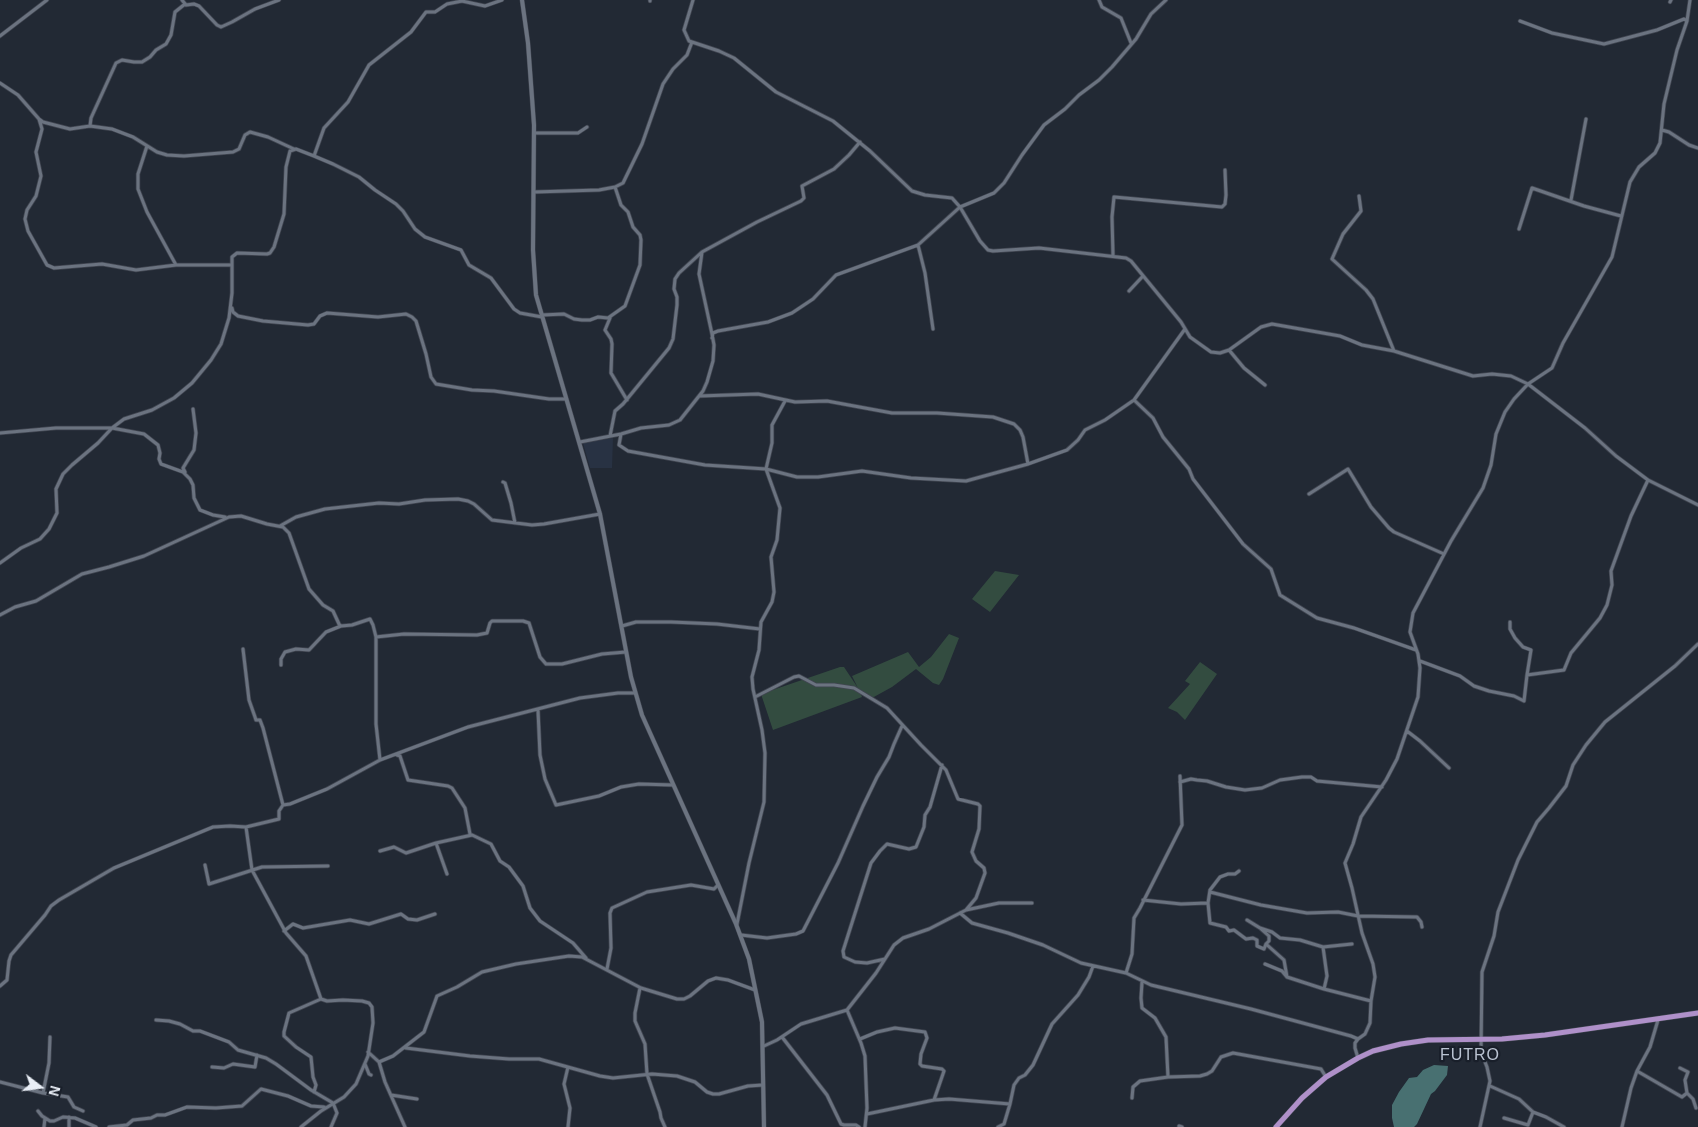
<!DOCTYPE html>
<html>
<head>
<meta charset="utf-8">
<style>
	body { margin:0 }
	#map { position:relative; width:1698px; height:1127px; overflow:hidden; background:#222934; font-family:Helvetica,sans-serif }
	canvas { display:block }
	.north { position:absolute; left:15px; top:1062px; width:50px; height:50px; -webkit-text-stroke:4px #191f2a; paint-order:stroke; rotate:105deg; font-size:14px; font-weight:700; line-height:20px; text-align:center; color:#eaeff7 }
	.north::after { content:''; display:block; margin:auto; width:18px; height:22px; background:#eaeff7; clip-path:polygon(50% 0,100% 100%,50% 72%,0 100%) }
</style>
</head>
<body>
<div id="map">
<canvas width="1698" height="1127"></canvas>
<div class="north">N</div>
</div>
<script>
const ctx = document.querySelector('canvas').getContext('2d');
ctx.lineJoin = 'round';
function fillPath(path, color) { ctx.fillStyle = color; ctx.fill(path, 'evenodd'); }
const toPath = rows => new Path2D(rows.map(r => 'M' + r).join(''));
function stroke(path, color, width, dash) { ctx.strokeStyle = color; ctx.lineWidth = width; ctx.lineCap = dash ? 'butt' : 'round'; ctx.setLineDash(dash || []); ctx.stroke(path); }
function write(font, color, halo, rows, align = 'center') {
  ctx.font = font + ' Helvetica,sans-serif'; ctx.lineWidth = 4.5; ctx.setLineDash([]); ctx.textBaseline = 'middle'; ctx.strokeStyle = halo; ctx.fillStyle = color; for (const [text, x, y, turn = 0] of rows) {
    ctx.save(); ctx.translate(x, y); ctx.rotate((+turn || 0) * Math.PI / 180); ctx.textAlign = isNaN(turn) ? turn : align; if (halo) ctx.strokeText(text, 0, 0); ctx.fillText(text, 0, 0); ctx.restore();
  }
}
const built = toPath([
	[613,438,612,468,590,468,583,443]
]);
const green = toPath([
	[995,571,1019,575,990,612,972,599],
	[949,634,959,638,943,679,939,685,933,683,916,669,892,687,872,698,859,689,862,697,773,730,761,694,840,667,844,667,858,688,852,676,908,652,919,667,931,657],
	[1200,662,1217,674,1185,720,1177,712,1168,708,1190,684,1185,681]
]);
const water = toPath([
	[1434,1065,1448,1066,1447,1075,1435,1091,1431,1094,1417,1124,1414,1127,1394,1127,1392,1118,1392,1105,1399,1092,1409,1078,1417,1077,1423,1070]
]);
const minor = toPath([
	[182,0,186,5,194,4,199,6,217,25,221,27,232,22,255,9,279,0],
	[693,0,684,30,689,41,719,51,734,58,776,92,833,121,870,151,912,191,925,195,952,198,960,207,980,241,988,250,993,251,1039,248,1126,258,1131,261,1181,322,1190,337,1211,352,1220,353,1229,350,1261,327,1272,324,1340,336,1362,345,1394,351,1473,376,1492,374,1511,376,1528,384,1585,428,1616,456,1648,480,1631,516,1611,571,1612,585,1607,605,1600,618,1571,653,1564,670,1527,675,1524,701,1514,696,1489,691,1474,686,1460,676,1420,661],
	[1099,0,1102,7,1121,18,1131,43],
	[650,1,650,0],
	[1670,2,1671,0],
	[1520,21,1552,33,1604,44,1657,30,1684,19,1687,21],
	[0,36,47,0],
	[0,83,18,95,39,119,43,122,70,129,90,126,112,129,133,137,157,152,167,155,184,156,233,152,239,149,245,135,250,132,268,137,294,149],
	[39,119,42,129,36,152,41,176,36,196,27,210,25,219,28,231,47,265,54,268,102,264,136,270,176,265,232,265],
	[90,126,91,118,116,63,122,60,134,62,142,62,150,57,156,50,166,44,171,35,175,12,185,4],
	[1662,130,1669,132,1689,145,1698,148],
	[534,133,578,133,587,127],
	[147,146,138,174,138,189,147,212,176,265],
	[314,156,333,164,359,177,375,190,396,204,403,211,415,229,425,237,461,250,469,265,491,278,514,309,520,313,542,317],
	[534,192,599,190,615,187,623,183,642,144,663,84,673,69,687,55,692,42],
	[1359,196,1361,211,1343,234,1332,259,1366,290,1373,299,1394,351],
	[1571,200,1586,119],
	[1519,229,1532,188,1584,206,1621,216],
	[918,245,925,273,933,329],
	[1113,255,1112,217,1114,197,1222,207,1225,204,1226,195,1225,170],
	[1129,291,1143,276],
	[232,308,233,312,238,316,263,321,308,325,314,324,320,316,327,313,378,317,406,314,412,317,416,321,426,354,431,377,436,384,472,390,494,391,549,399,565,399],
	[542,315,564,314,574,319,582,320,590,320,598,317,608,318,625,306,640,265,641,240,640,235,633,227,628,212,621,205,615,187],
	[610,318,605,330,611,339,612,344,611,373,627,400],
	[712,338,713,333,718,331,768,322,792,313,813,299,836,275,918,245,960,207,994,193,1004,183,1022,155,1044,125,1065,109,1079,95,1099,80,1112,67,1136,39,1151,14,1166,0],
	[1229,350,1244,368,1265,385],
	[699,396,758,394,795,402,827,401,892,413,937,413,993,417,1014,424,1020,430,1023,437,1028,464],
	[1134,400,1153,418,1163,437,1189,469,1193,479,1243,544,1271,569,1280,595,1317,618,1354,628,1416,650],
	[0,433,56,428,112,428,144,434,158,445,160,453,159,459,161,464,183,472,190,479,193,485,194,498,200,510,213,515,225,517],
	[621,434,619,445,628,451,705,465,766,469,797,477,818,477,862,471,911,478,966,481,1028,464,1067,450,1078,440,1085,430,1105,420,1134,400,1185,329],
	[610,436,615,411,623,404,669,348,673,339,677,305,677,297,674,289,675,279,679,273,702,252],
	[580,442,621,434,641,428,669,425,680,420,703,391,707,382,713,361,714,345,712,334,699,274,702,252,757,222,801,201,804,198,802,186,834,169,849,155,860,142],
	[185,472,183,468,194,450,196,433,193,409],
	[1648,480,1698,505],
	[503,482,505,483,511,503,515,523],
	[1309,494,1348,469,1371,507,1389,528,1394,532,1444,554],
	[280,526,296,517,325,509,379,503,399,504,425,500,458,499,468,501,474,504,492,520,532,525,544,524,600,514],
	[0,563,21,548,40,539,49,529,57,513,56,489,63,474,72,465,98,443,112,428,124,419,152,410,174,398,192,383,211,360,221,344,229,318,232,293,232,257,237,253,267,254,270,253,274,247,284,214,286,167,290,151,296,149,314,156,324,128,348,102,369,65,411,32,426,12,435,12,447,4,462,1,485,6,502,0],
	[0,615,15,607,36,601,82,574,109,567,144,556,229,517,241,516,267,524,283,527,289,533,309,589,323,605,333,611,339,624,341,626,352,625,370,619,373,625,376,637,376,724,380,760],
	[1510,622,1510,629,1515,638,1523,647,1531,650,1527,675],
	[622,626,636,622,671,622,717,624,760,629],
	[376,637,404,634,477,635,487,633,490,623,492,621,523,621,529,623,540,657,546,664,562,664,602,654,626,652],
	[243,649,249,700,255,717,256,720,260,720,263,728,283,805],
	[281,665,281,659,285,652,296,649,309,650,326,632,341,626],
	[755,697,794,677,799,676,816,685,834,685,854,688,887,708,921,745,946,770,958,799,978,804,980,806,979,829,972,852,976,861,984,868,985,873,976,898,966,910],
	[538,710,540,755,545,779,556,805,599,796,621,787,639,784,673,785],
	[1407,731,1420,741,1449,768],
	[397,755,400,756,408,780,448,786,452,788,465,808,470,834,491,844,500,861,509,867,523,886,530,908,540,921,573,943,586,958],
	[1180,782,1191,779,1197,780,1207,781,1226,787,1245,790,1262,788,1280,780,1302,777,1311,777,1317,781,1382,787],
	[246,827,252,870,286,933,306,956,321,999,327,1001,343,1000,362,1001,369,1003,372,1007,373,1023,368,1056,356,1084,344,1097,321,1111,301,1127],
	[436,843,447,874],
	[380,851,394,847,406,853,436,843,472,835],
	[205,865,209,884,262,867,328,866],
	[1210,892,1261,905,1307,913,1338,912,1358,916,1417,917,1421,922,1422,927],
	[1143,900,1181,904,1208,903,1210,923,1226,927,1229,931,1234,930,1246,939,1253,938,1257,940,1257,946,1264,949,1266,944,1284,960,1287,977,1282,971,1265,964],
	[1208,903,1210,890,1220,877,1228,874,1235,874,1239,871],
	[960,913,972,923,1008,933,1043,945,1081,963,1126,973,1151,985,1251,1009,1351,1036,1358,1039,1355,1043,1355,1048,1358,1058],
	[1247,920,1260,928],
	[737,924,749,863,764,802,765,753,762,730,753,689,752,677,759,650,761,622,772,602,774,592,771,557,777,540,780,508,766,469,772,443,772,425,785,401],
	[284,931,293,924,303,928,350,920,369,924,401,914,408,919,417,920,435,914],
	[741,935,767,938,796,934,803,931,838,863,863,806,877,777,889,757,894,744,902,726],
	[1266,944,1269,941,1269,936,1260,928,1272,932,1280,938,1300,940,1323,947,1327,976,1324,989,1287,977],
	[1323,947,1352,944],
	[885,959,867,963,855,962,844,957,843,951,871,863,880,851,887,844,909,849,916,847,924,827,925,815,930,807,942,765],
	[607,969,611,948,610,913,612,908,647,892,691,885,714,889,718,885],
	[1126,973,1132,954,1134,918,1140,908,1182,825,1180,776],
	[1142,982,1141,998,1142,1008,1155,1018,1166,1037,1168,1077,1200,1076,1207,1074,1212,1071,1221,1057,1233,1053,1321,1069,1326,1077],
	[0,986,7,980,9,961,11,955,45,915,51,906,59,900,114,868,213,827,230,826,246,827,279,819,279,811,283,805,290,804,327,789,380,760,468,727,580,698,618,693,635,693],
	[640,988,635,1013,635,1021,645,1044,647,1074,660,1112,661,1118,665,1127],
	[1324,989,1371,1001],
	[847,1010,861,1043,865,1056,867,1108,865,1127],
	[156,1020,169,1021,180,1024,193,1031,200,1031,229,1042,238,1050,266,1058,276,1064,311,1090,333,1103,337,1113,331,1127],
	[782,1037,827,1095,841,1124,844,1125,856,1125,859,1127],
	[860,1039,877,1032,895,1028,925,1032,927,1038,921,1054,920,1064,922,1066,942,1069,944,1071,934,1100],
	[1358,1039,1365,1034,1370,1023,1371,1001,1375,977,1373,964,1362,933,1352,888,1345,863,1353,844,1361,817,1386,780,1397,759,1418,697,1420,668,1418,654,1410,632,1413,613,1451,541,1483,488,1491,465,1496,434,1505,412,1514,399,1528,384,1552,368,1563,343,1612,257,1630,182,1639,167,1655,153,1660,143,1664,104,1677,50,1687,21,1690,0],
	[764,1046,777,1040,801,1024,847,1010,876,973,894,945,903,938,929,929,966,910,999,903,1032,903],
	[406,1048,470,1056,509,1059,539,1059,600,1076,613,1078,652,1074,677,1076,695,1082,707,1092,713,1094,719,1094,748,1086,763,1085],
	[368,1052,379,1062,393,1056,424,1032,437,996,457,987,482,972,516,964,569,956,582,957,641,988,677,999,684,999,690,996,708,981,716,978,728,980,755,990],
	[379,1062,385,1082,405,1127],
	[365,1064,369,1074,371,1075],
	[212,1067,224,1068,233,1064,255,1067,257,1055],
	[568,1067,564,1084,570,1108,568,1127],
	[1680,1068,1688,1072,1685,1080,1687,1093,1693,1099,1696,1108],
	[1637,1071,1682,1097,1687,1093],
	[0,1082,43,1093,49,1063,50,1037],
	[1490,1086,1519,1099,1533,1112,1546,1117,1564,1127],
	[314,1092,316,1085,313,1077,311,1057,296,1047,284,1036,284,1032,289,1013,321,999],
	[43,1093,68,1097,74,1107,83,1111],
	[391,1095,417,1099],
	[1132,1098,1133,1087,1140,1081,1168,1077],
	[38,1111,42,1116,50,1121,54,1121,63,1117,75,1118,96,1127],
	[867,1114,934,1100,949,1099,1010,1104,1014,1085,1019,1078,1025,1075,1033,1065,1052,1024,1078,995,1089,977,1093,966],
	[69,1117,69,1127],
	[1504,1118,1528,1125],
	[1528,1125,1533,1112],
	[1179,1126,1182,1127],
	[44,1127,45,1118],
	[109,1127,127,1125,133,1120,151,1118,157,1115,165,1115,187,1107,216,1108,242,1106,261,1089,288,1096,311,1106,324,1107],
	[998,1127,1004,1124,1010,1104],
	[1480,1127,1490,1081,1487,1067,1481,1052,1482,972,1494,936,1498,912,1518,860,1537,822,1549,808,1566,786,1573,765,1586,745,1605,722,1675,666,1698,644],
	[1622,1127,1631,1088,1637,1071,1650,1047,1658,1020]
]);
const tertiary = toPath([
	[522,0,528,43,534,125,533,250,536,295,600,514,631,677,642,715,736,924,749,959,762,1022,764,1127]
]);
const primary = toPath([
	[1276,1127,1302,1098,1326,1077,1358,1058,1373,1051,1401,1044,1428,1040,1502,1039,1545,1035,1698,1013]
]);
const quarterNames = [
	["FUTRO",1470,1056]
];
fillPath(built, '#283243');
fillPath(green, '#334c40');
fillPath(water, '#487071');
stroke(minor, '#414651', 4.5);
stroke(tertiary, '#414651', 5);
stroke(primary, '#414651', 6);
stroke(minor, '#6b7380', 3);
stroke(tertiary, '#6b7380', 4);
stroke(primary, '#af90c9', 5);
ctx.letterSpacing = '1px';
write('16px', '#bac3d2', '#191f2a', quarterNames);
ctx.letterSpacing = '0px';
</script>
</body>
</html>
